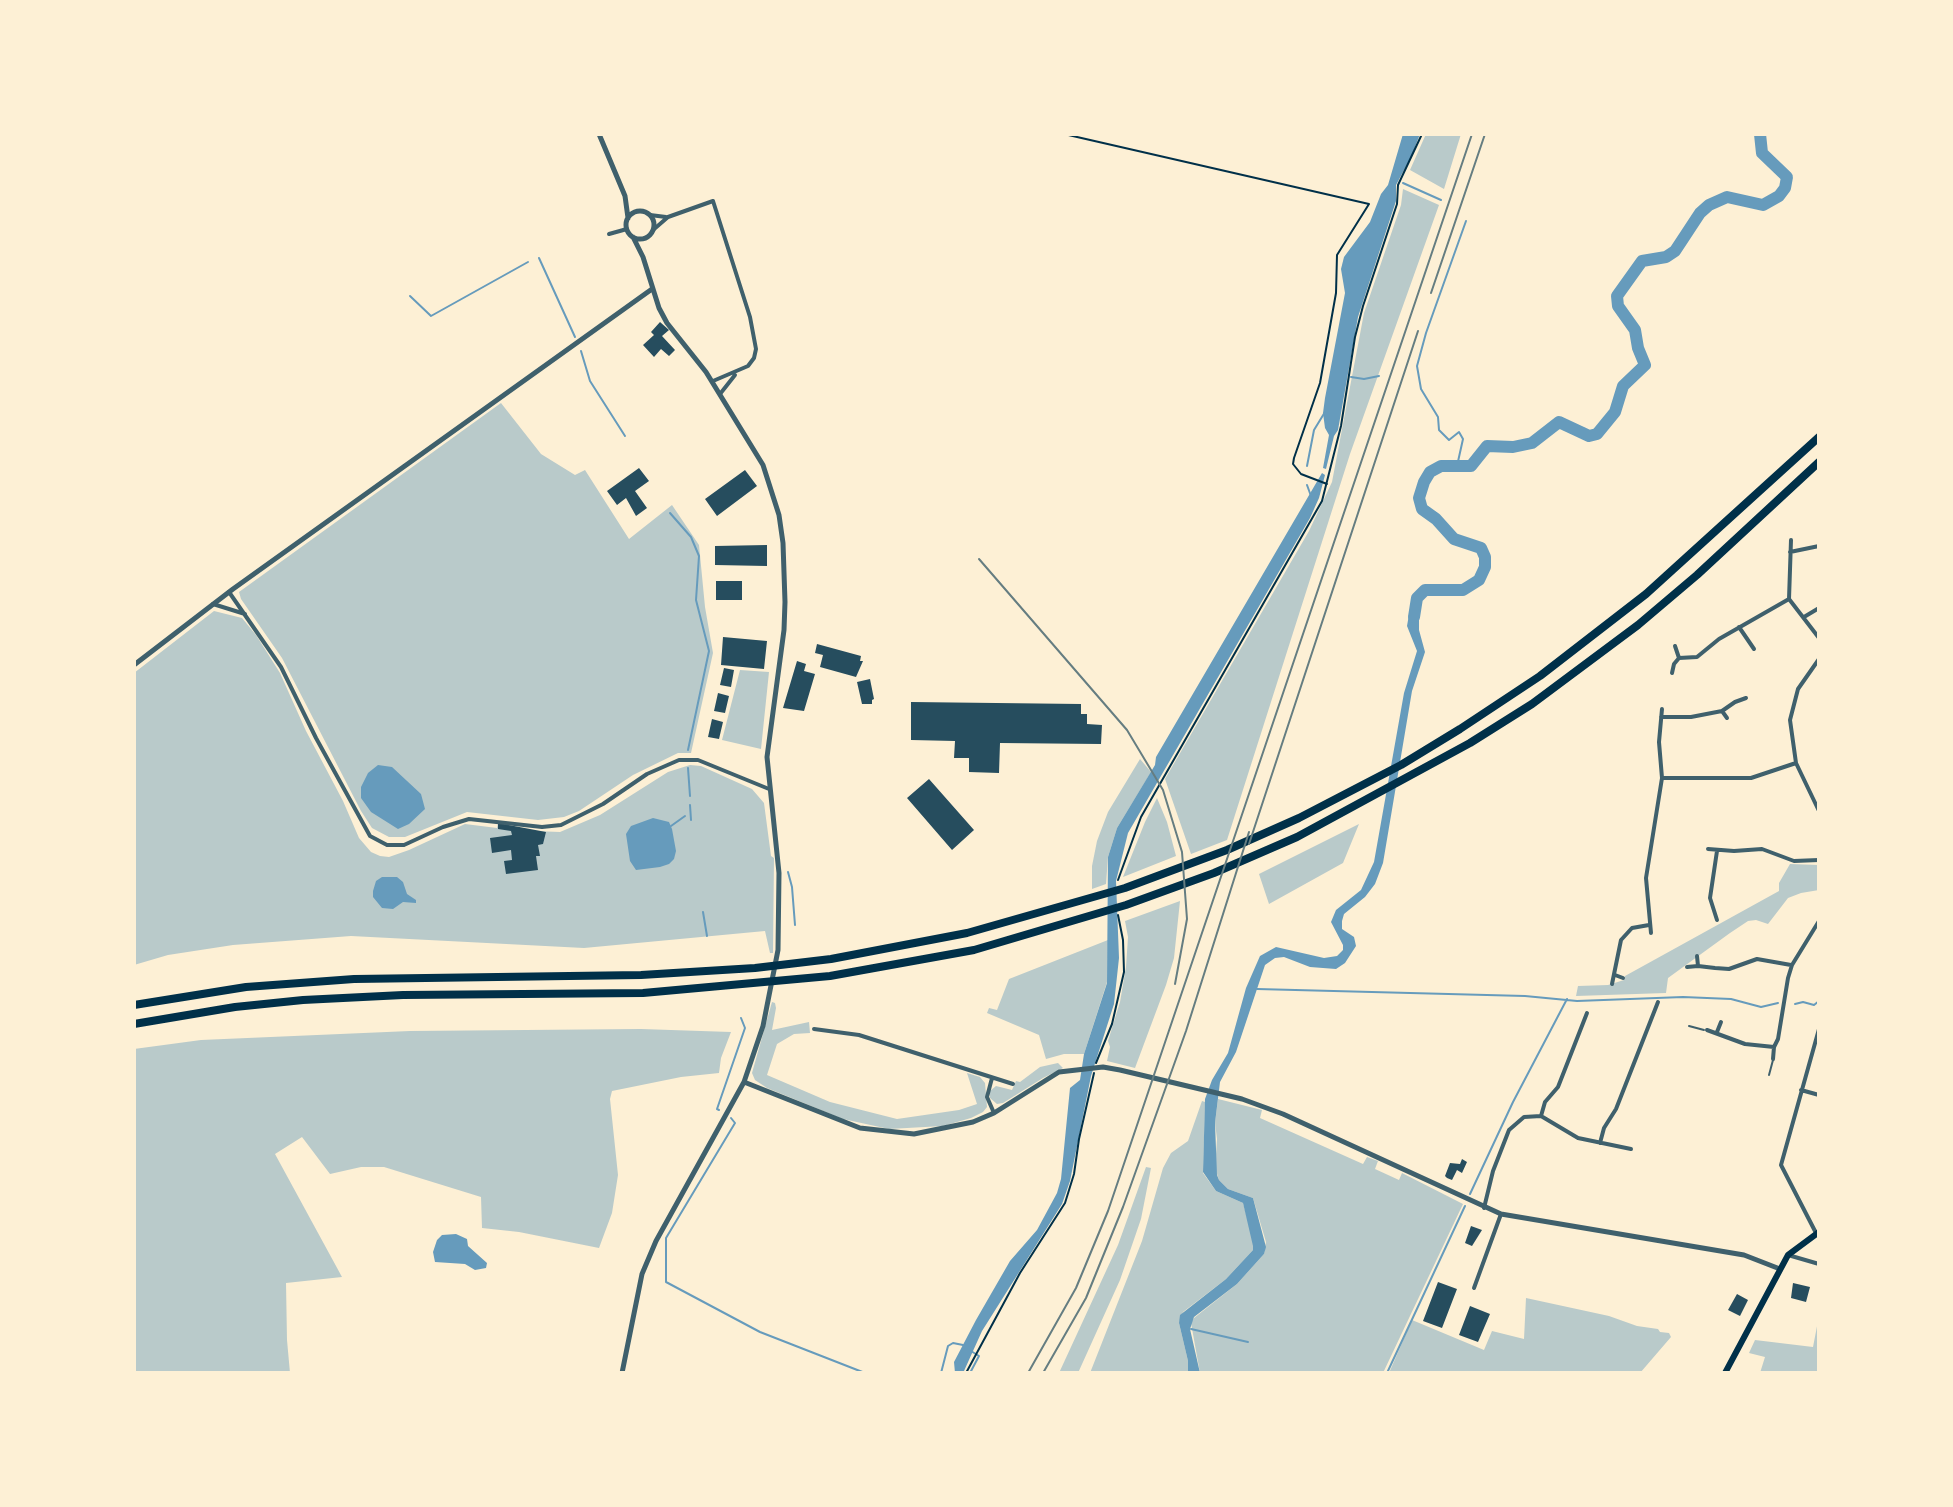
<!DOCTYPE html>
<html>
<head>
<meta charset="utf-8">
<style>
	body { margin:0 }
	#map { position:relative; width:1953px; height:1507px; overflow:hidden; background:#fdf0d5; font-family:"Nunito Sans",sans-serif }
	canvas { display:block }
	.frame { position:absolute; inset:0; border:136px solid #fdf0d5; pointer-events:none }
</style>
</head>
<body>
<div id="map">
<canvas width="1953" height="1507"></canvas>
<div class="frame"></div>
</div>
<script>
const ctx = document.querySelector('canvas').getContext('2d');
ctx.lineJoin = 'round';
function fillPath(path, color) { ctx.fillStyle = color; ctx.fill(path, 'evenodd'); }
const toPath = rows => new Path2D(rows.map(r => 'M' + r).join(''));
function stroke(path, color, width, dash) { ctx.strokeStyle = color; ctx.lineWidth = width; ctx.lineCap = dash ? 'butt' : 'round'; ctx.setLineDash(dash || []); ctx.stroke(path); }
const green = toPath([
	[1426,134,1461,134,1444,189,1410,170],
	[1403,189,1439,205,1350,454,1227,840,1191,854,1165,779,1309,531,1332,482,1364,313,1401,205],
	[501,403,541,454,575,475,585,470,629,539,672,505,699,545,705,607,713,653,691,753,678,753,633,775,579,811,564,817,538,820,467,812,405,837,389,837,372,828,361,811,282,658,241,599,239,592],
	[214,611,242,618,256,635,280,673,306,731,343,801,359,838,371,852,380,856,389,857,409,850,465,824,497,828,498,823,534,831,560,832,600,815,668,772,690,765,701,766,752,789,764,803,771,856,774,858,773,953,770,953,765,931,584,948,351,936,233,945,168,955,134,965,134,673],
	[740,670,769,672,761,749,722,740],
	[1140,759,1151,772,1117,828,1108,857,1106,884,1092,889,1092,866,1097,841,1108,812],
	[1157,798,1167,822,1176,856,1123,877,1145,822],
	[1359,824,1343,863,1269,904,1259,874],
	[1790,864,1819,865,1819,890,1801,893,1788,898,1768,924,1756,920,1748,921,1730,933,1668,978,1666,993,1576,996,1578,986,1608,985,1624,980,1625,976,1779,891,1779,883],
	[1180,901,1174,958,1166,985,1135,1068,1107,1061,1110,1047,1108,1041,1120,1002,1126,967,1128,937,1125,921],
	[1108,940,1107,982,1084,1054,1064,1054,1046,1059,1039,1035,987,1013,989,1008,997,1010,1009,979],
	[772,1002,775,1003,776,1008,772,1030,809,1022,810,1033,794,1034,777,1044,767,1075,830,1102,897,1119,959,1110,977,1104,967,1073,980,1077,985,1083,987,1107,983,1112,971,1118,943,1126,889,1129,843,1119,767,1088,755,1080,752,1073],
	[641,1029,731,1032,721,1058,719,1073,681,1077,612,1091,610,1099,618,1175,612,1213,599,1248,519,1232,482,1228,481,1197,384,1167,361,1167,330,1174,302,1137,275,1154,342,1277,286,1283,287,1340,290,1373,134,1373,134,1049,201,1040,410,1031],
	[1058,1063,1063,1068,1043,1078,1003,1103,997,1104,990,1098,990,1091,996,1086,1012,1090,1016,1081,1020,1082,1040,1067],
	[1218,1099,1262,1110,1260,1118,1363,1164,1367,1157,1378,1161,1375,1169,1399,1180,1402,1173,1463,1204,1383,1373,1200,1373,1191,1323,1194,1318,1237,1284,1264,1254,1266,1242,1253,1198,1228,1189,1219,1180,1215,1168,1217,1139,1215,1123],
	[1202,1101,1205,1102,1203,1173,1216,1191,1243,1203,1253,1239,1253,1250,1226,1279,1183,1312,1179,1323,1188,1361,1188,1373,1090,1373,1142,1241,1163,1168,1171,1153,1188,1141],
	[1146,1167,1151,1168,1141,1219,1120,1280,1078,1373,1059,1373,1118,1245],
	[1526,1298,1609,1316,1637,1326,1658,1329,1660,1332,1669,1333,1671,1337,1640,1373,1389,1373,1412,1320,1484,1350,1492,1331,1524,1339],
	[1819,1316,1819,1373,1760,1373,1765,1357,1749,1353,1755,1340,1813,1347]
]);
const water = toPath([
	[1403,134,1420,134,1412,155,1396,185,1396,201,1358,317,1338,430,1334,436,1326,469,1323,468,1329,435,1325,428,1323,413,1325,398,1345,293,1341,269,1344,257,1370,222,1381,194,1388,185],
	[1322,473,1325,475,1319,498,1310,518,1128,833,1116,881,1119,958,1114,1004,1091,1076,1070,1181,1062,1204,982,1331,964,1371,955,1373,954,1362,976,1320,1010,1261,1037,1230,1057,1193,1061,1179,1070,1088,1080,1080,1084,1054,1107,983,1108,857,1117,828,1155,765,1156,757],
	[1411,603,1419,604,1419,630,1425,652,1412,691,1383,863,1375,884,1365,897,1344,914,1342,921,1342,929,1354,937,1356,946,1345,963,1336,969,1310,967,1284,957,1275,958,1265,965,1236,1052,1220,1082,1215,1123,1217,1175,1219,1180,1228,1189,1253,1198,1266,1247,1264,1254,1237,1284,1194,1317,1190,1329,1200,1373,1188,1373,1188,1361,1179,1323,1180,1315,1226,1279,1253,1250,1253,1246,1243,1203,1216,1191,1203,1172,1205,1099,1212,1080,1228,1053,1246,988,1260,956,1276,947,1324,958,1337,956,1343,950,1343,945,1331,922,1336,910,1361,890,1374,862,1404,693,1417,651,1407,626],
	[378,765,392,767,421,794,425,809,409,824,398,829,371,812,361,798,361,787,368,773],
	[653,818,669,822,672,829,676,851,674,859,669,864,660,867,636,870,630,861,626,834,631,826],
	[382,877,397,877,403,882,407,894,416,900,416,903,403,902,393,909,382,908,373,897,373,891,376,881],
	[456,1234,467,1239,468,1246,487,1263,486,1268,475,1270,465,1264,435,1262,433,1252,437,1240,442,1235]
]);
const stream = toPath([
	[1403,183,1441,200],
	[539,258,575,337],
	[410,296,431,316,528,262],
	[581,351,590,381,625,436],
	[1351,377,1364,379,1379,376],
	[1307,466,1314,430,1325,412],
	[1457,466,1463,439,1459,432,1449,440,1439,430,1438,417,1421,389,1417,366,1426,333,1466,221],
	[1307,485,1311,496],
	[670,513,691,537,699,556,696,600,709,651,688,750],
	[688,768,690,796],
	[690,805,691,820],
	[671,826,685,816],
	[788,872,792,887,795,925],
	[703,912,707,936],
	[1257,989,1525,996,1577,1001,1683,997,1731,999,1761,1007,1778,1003],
	[1795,1004,1803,1002,1814,1005,1819,1001],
	[719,1110,717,1109,745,1028,741,1018],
	[731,1118,735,1123,666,1238,666,1282,760,1332,865,1373],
	[1470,1194,1513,1102,1567,999],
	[1191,1329,1248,1342],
	[941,1373,948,1346,953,1343,963,1345],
	[970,1373,979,1356,971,1351],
	[1387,1373,1465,1206]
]);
const river = toPath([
	[1414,617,1417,598,1425,590,1463,590,1479,580,1485,567,1485,557,1481,548,1454,539,1436,519,1422,509,1419,498,1424,482,1430,472,1441,466,1471,466,1487,446,1513,447,1532,443,1559,422,1589,436,1597,434,1615,412,1623,386,1645,365,1638,348,1635,330,1618,306,1617,296,1642,261,1666,257,1675,251,1700,213,1709,205,1727,197,1763,205,1779,196,1785,188,1787,177,1762,153,1760,134]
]);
const building = toPath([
	[660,322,669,330,662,336,675,350,669,356,661,349,654,357,643,345,654,335,651,332],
	[639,468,649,481,635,491,647,508,636,516,626,498,617,505,607,491],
	[745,470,757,486,717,516,705,499],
	[767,545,767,566,715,565,715,546],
	[716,581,742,581,742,600,716,600],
	[723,637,767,641,764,669,721,665],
	[817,644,861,656,860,661,863,661,856,677,820,667,823,655,815,653],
	[797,661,806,664,804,671,815,674,804,711,783,708],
	[724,668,734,670,731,687,720,685],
	[870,679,874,699,872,700,872,704,862,704,857,682],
	[718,693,729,696,725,713,714,711],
	[911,702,1081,704,1081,714,1087,714,1087,724,1102,725,1101,744,1000,743,999,773,969,772,969,758,954,758,955,741,911,740],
	[712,719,723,722,719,739,708,737],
	[929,779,974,830,952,850,907,798],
	[498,823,546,832,543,844,538,845,540,856,536,856,538,870,506,874,504,861,512,860,511,850,492,853,490,838,512,835,511,831,498,829],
	[1462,1159,1467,1162,1462,1173,1457,1170,1452,1180,1447,1178,1445,1176,1450,1163,1460,1164],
	[1471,1226,1482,1230,1472,1246,1465,1243],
	[1438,1282,1457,1289,1442,1328,1423,1321],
	[1793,1283,1810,1287,1806,1302,1791,1298],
	[1737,1294,1748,1300,1740,1316,1728,1310],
	[1470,1306,1490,1314,1478,1342,1459,1335]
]);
const path = toPath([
	[1064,134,1369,204,1337,255,1336,293,1320,383,1294,458,1293,464,1301,474,1327,484],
	[1118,880,1141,817,1322,501,1341,426,1355,337,1363,306,1397,204,1398,185,1422,134],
	[1096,1063,1112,1024,1124,972,1123,940,1118,915],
	[966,1373,1020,1273,1065,1203,1074,1174,1079,1139,1094,1073]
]);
const service = toPath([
	[1689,1026,1704,1030],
	[1769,1075,1773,1060]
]);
const minor = toPath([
	[650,215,666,217],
	[653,230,668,217,713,201,750,317,756,349,754,358,748,366,713,381],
	[609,234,627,229],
	[720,394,735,375],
	[1791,540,1789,599,1819,638],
	[1790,552,1819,546],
	[229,592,281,667,316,738,370,836,387,845,404,845,443,827,469,819,542,827,561,825,603,804,647,774,679,760,698,760,769,789],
	[213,604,245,614],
	[1804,617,1819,608],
	[1739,627,1754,649],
	[1675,646,1679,658],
	[1819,659,1798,689,1790,720,1796,763,1819,811],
	[1672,673,1674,664,1679,658,1697,657,1719,639,1789,599],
	[1722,711,1727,718],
	[1661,717,1691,717,1722,711,1735,702,1746,698],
	[1662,778,1751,778,1796,763],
	[1708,849,1734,851,1762,849,1794,861,1819,860],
	[1717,851,1710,898,1717,920],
	[1651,933,1646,878,1662,778,1659,742,1662,709],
	[1697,956,1698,966,1715,968,1729,969,1757,959,1791,965],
	[1687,967,1698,966],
	[1615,975,1623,978],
	[1612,984,1621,940,1632,928,1649,925],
	[814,1029,859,1035,1013,1084],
	[1707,1030,1745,1044,1774,1047,1778,1039,1788,978,1792,965,1819,921],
	[1717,1032,1721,1022],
	[1773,1059,1774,1047],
	[992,1078,987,1097,994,1113],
	[1801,1090,1819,1095],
	[1541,1116,1545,1102,1558,1087,1587,1013],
	[1600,1143,1604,1128,1616,1109,1658,1002],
	[1484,1208,1493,1171,1509,1130,1524,1117,1541,1116,1578,1138,1631,1149],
	[1816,1233,1781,1165,1819,1029],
	[1788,1255,1819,1264],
	[1474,1288,1501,1214]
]);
const tertiary = toPath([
	[599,134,625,196,628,218],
	'626 225a14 14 0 1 1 28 0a14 14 0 1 1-28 0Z',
	[134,665,233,589,652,289],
	[744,1082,860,1128,914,1134,973,1122,994,1113,1059,1072,1103,1067,1120,1070,1242,1099,1283,1114,1501,1214,1744,1255,1780,1269],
	[622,1373,642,1274,656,1241,744,1082,763,1026,778,950,779,873,767,757,784,630,785,602,783,543,779,515,763,465,706,372,667,323,659,308,643,257,633,237]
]);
const secondary = toPath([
	[1725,1373,1788,1255,1819,1232]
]);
const motorway = toPath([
	[134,1005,246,987,354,979,641,975,755,968,831,959,967,933,1125,888,1227,850,1299,818,1401,765,1460,729,1540,676,1646,594,1819,437],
	[134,1024,235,1007,303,1000,403,995,643,993,830,976,974,950,1126,905,1214,873,1297,837,1470,743,1532,704,1638,625,1697,575,1819,462]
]);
const rail = toPath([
	[1431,293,1485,134],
	[979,559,1127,730,1163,790,1182,852,1187,919,1175,984],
	[1249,844,1418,331],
	[1028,1373,1076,1288,1108,1211,1472,134],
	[1043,1373,1086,1298,1123,1207,1186,1031,1249,832]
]);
fillPath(green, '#b9caca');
fillPath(water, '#669bbc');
stroke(stream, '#669bbc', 2);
stroke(river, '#669bbc', 12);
fillPath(building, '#264d5e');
stroke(path, '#003049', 2);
stroke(service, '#3f606c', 2);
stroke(minor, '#3f606c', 4);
stroke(tertiary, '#3f606c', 5);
stroke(secondary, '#003049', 6);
stroke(motorway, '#003049', 8);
stroke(rail, '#657d81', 2);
</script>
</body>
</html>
